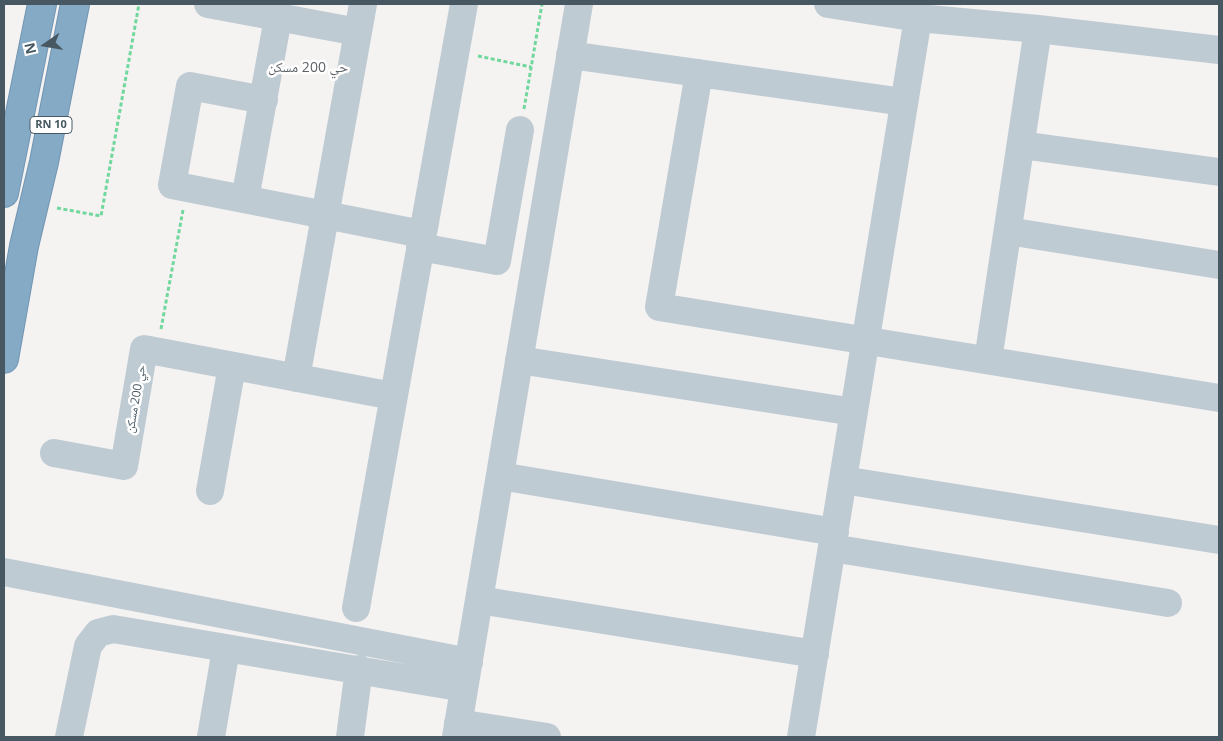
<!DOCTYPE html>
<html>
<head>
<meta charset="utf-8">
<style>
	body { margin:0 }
	#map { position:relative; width:1223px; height:741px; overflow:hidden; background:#f5f2f2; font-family:"Open Sans",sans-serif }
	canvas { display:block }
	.frame { position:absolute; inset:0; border:5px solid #475862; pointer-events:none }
	.north { position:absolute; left:20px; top:20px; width:50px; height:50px; -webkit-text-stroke:4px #fff; paint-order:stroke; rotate:257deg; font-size:14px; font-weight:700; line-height:20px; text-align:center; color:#475862 }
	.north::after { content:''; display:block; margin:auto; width:18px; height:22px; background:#475862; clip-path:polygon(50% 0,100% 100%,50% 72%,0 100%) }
</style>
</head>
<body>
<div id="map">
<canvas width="1223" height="741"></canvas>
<div class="frame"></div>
<div class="north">N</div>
</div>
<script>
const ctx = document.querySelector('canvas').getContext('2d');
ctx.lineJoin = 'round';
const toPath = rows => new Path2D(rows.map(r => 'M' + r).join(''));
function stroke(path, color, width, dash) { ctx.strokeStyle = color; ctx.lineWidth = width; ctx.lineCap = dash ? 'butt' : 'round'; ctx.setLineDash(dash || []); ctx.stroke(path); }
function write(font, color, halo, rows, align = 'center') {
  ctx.font = font + ' "Open Sans","Noto Naskh Arabic",sans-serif'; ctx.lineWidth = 5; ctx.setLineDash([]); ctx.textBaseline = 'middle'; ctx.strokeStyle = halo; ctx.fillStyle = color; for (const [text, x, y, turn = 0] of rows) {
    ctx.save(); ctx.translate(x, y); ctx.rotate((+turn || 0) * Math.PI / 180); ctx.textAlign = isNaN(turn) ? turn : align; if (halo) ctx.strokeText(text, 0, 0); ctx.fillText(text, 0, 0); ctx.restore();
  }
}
const path = toPath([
	[478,56,531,67],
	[524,109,542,4],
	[57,208,101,216,139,4],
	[161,329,183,210]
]);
const minor = toPath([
	[208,4,358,32],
	[828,4,918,18,1038,29,1219,50],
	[570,55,904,102],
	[699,73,659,307,1219,398],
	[264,100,190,86,172,185,422,234],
	[1021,145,1219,172],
	[245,199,278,18],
	[1008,231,1219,265],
	[420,247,497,261,520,130],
	[519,360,854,412],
	[988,360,1038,29],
	[296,378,363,4],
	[54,453,124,466,144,349,393,396],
	[500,476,835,532],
	[843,480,1219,540],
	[210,491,232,366],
	[832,548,1168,603],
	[4,572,469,662],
	[479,600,815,654],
	[356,608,464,4],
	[458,723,547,737],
	[69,737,88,646,98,633,113,629,464,688],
	[211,737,226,649],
	[350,737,359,669],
	[456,737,579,4],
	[801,737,918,18]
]);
const highway = toPath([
	[4,193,42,4],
	[4,359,24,246,44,162,75,4]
]);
const shields = [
	[51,125,42]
];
const shieldNames = [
	["RN 10",51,125]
];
const streetNames = [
	["حي 200 مسكن",136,399,-80]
];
const neighbourhoodNames = [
	["حي 200 مسكن",308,68]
];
stroke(highway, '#7095b2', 30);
stroke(path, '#71d89d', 3, [4, 2.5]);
stroke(minor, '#bfcbd3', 28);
stroke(highway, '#85aac6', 28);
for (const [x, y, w] of shields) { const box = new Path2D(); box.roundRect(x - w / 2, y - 8.5, w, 17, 4); ctx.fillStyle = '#fff'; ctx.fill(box); stroke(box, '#475862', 1); }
write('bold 11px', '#475862', null, shieldNames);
write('12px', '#475862', '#fff', streetNames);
write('14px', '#5e6368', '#fff', neighbourhoodNames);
</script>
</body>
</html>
